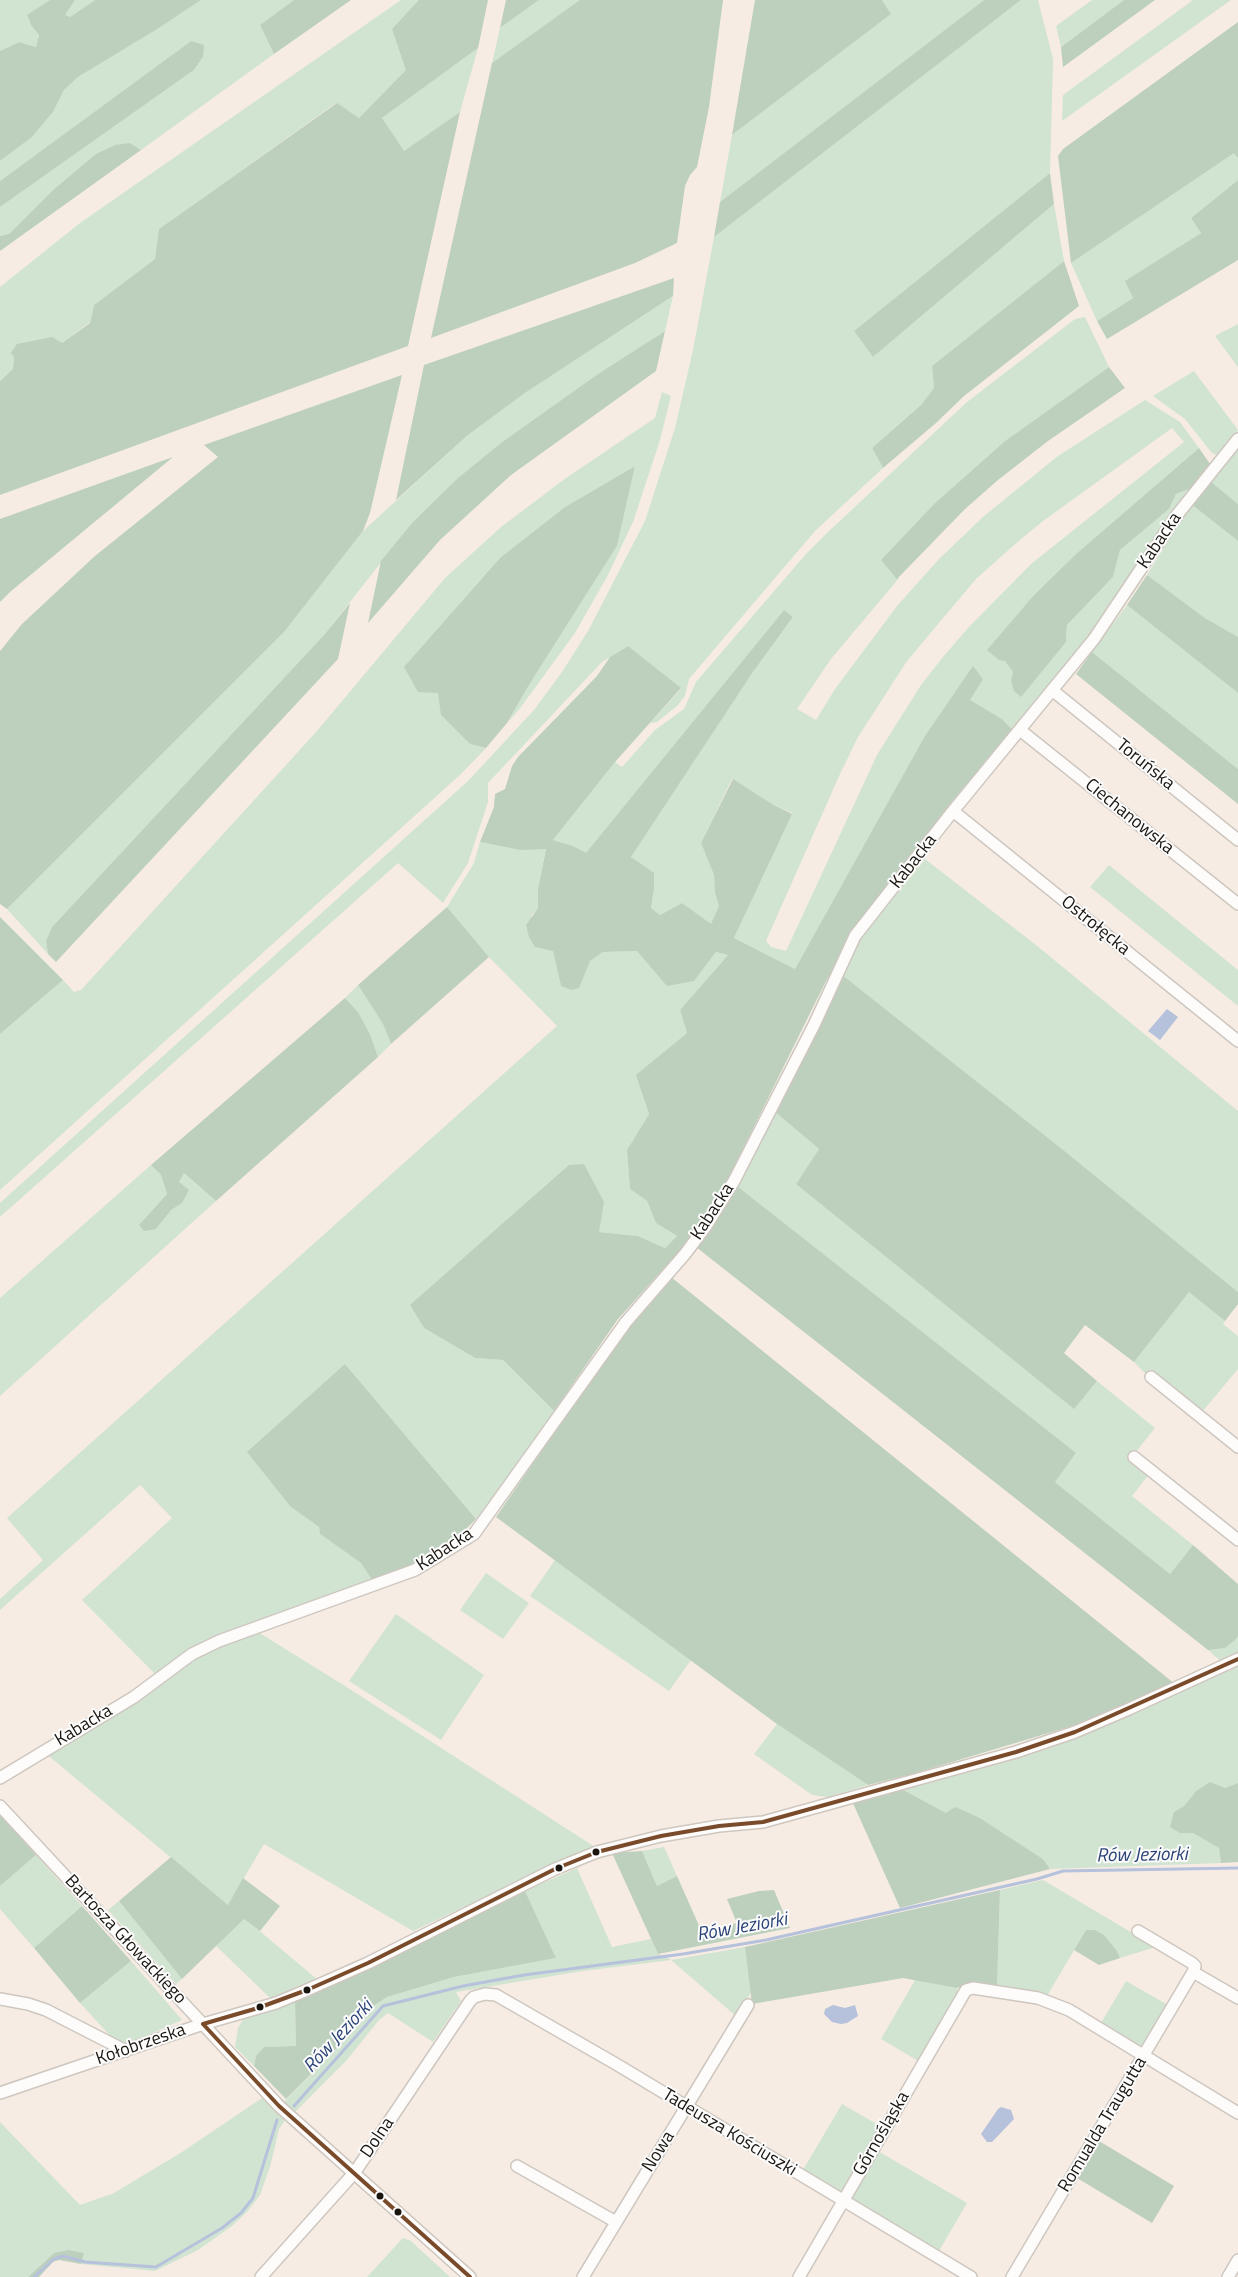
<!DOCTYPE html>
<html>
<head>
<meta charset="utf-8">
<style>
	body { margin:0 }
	canvas { display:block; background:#f6ece3 }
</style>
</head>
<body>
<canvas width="1238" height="2277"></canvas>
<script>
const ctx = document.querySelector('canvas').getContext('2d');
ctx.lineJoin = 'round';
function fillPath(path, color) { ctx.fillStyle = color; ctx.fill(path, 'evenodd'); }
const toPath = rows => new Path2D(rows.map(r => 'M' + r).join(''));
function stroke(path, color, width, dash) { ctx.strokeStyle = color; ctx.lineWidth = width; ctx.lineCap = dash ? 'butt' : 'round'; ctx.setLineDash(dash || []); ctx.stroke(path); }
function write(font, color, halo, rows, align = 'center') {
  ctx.font = font + ' "Titillium Web",sans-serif'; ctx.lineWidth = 4; ctx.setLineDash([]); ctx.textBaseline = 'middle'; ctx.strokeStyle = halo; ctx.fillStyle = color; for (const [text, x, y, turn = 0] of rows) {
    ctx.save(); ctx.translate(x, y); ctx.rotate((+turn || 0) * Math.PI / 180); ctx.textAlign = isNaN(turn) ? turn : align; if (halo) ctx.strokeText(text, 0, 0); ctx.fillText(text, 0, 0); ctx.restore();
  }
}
const green = toPath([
	[0,0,50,0,27,16,31,25,39,35,36,47,19,42,0,51],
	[75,0,95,0,70,17,64,16],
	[201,0,294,0,260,25,274,54,141,150,130,143,52,191,9,234,0,236,0,207,194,70,203,57,191,41,0,181,0,161,32,137,53,112,64,90,78,77,159,28],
	[401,0,420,0,392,29,407,70,359,118,336,103,159,229,155,259,94,305,90,322,62,343,14,357,13,369,0,381,0,287,80,223],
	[539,0,586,0,492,63,500,28],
	[882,0,984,0,720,202,732,135,891,14],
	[1021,0,1038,0,1053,59,1050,173,854,331,873,357,1054,204,1064,261,932,366,934,388,921,405,872,448,883,468,815,531,689,679,685,696,677,706,657,722,650,723,681,689,628,646,602,662,488,783,488,802,468,863,443,903,398,863,0,1217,0,1203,468,781,534,710,562,672,588,631,645,521,675,428,693,350,714,237],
	[1092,0,1124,0,1061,47,1056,26],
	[1193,0,1231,0,1062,121,1063,95],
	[478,48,460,112,403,152,382,118],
	[1234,152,1238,158,1238,180,1191,218,1201,233,1126,281,1133,298,1097,321,1071,263],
	[673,296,665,331,601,372,412,523,324,635,52,927,46,941,48,954,7,909,284,632,363,531,468,435,525,393],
	[1085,317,1109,367,1005,441,934,504,881,560,899,578,831,659,797,709,816,720,835,689,897,606,939,559,984,516,1058,456,1145,400,1180,422,1199,448,1076,554,1035,594,1005,661,1013,672,1011,680,1066,642,1067,625,1113,577,1120,550,1169,509,1176,494,1192,488,1090,635,1012,729,1002,719,969,700,983,679,973,667,863,848,795,969,734,938,792,813,772,804,732,779,701,843,714,875,715,893,719,906,711,925,682,903,660,915,651,908,654,889,631,857,753,672,793,617,784,610,586,854,573,846,553,840,615,762,622,767,655,730,684,709,696,682,806,554,827,533,967,402,1075,319],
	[1172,428,1184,442,1031,564,968,628,943,657,921,685,877,755,786,951,771,947,766,941,840,774,858,737,907,661,976,579,1013,546,1043,521],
	[1238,324,1238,367,1215,336],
	[1194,371,1238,430,1219,456,1212,453,1185,419,1153,396],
	[662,392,671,396,660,440,633,522,608,575,575,633,518,711,507,723,529,685,617,546,635,466,565,507,501,557,439,693,470,744,486,748,461,774,0,1190,0,1034,63,980,74,992,81,990,317,731,445,578,501,527,566,478,655,418],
	[1238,446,1238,504,1210,481],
	[1191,504,1238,541,1238,637,1205,618,1147,575],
	[1127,605,1238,693,1238,769,1092,652],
	[480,842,520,850,546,848,538,889,538,908,531,916,553,951,561,986,571,990,590,961,603,952,637,951,694,981,716,952,728,955,680,1010,687,1033,637,1075,649,1114,627,1150,630,1189,647,1201,656,1223,677,1236,665,1248,638,1236,599,1232,410,1305,424,1328,475,1358,503,1360,554,1411,527,1452,476,1519,345,1364,291,1507,319,1527,320,1534,361,1563,372,1580,225,1632,182,1654,155,1674,82,1600,172,1518,140,1485,0,1610,0,1599,43,1560,7,1518,557,1026,489,957,447,907,474,863],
	[925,859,1036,945,1238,1111,1238,1292,1062,1149,841,974,861,938],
	[1109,865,1238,970,1238,1006,1090,887],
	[358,985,383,1024,391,1044,378,1057,370,1034,358,1012,345,998],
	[774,1111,819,1149,796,1184,1074,1408,1097,1381,1155,1428,1131,1458,1150,1473,1132,1496,1193,1545,1170,1574,1054,1481,1076,1454,737,1186],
	[151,1165,161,1175,167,1194,139,1225,156,1229,171,1209,182,1203,179,1182,184,1173,216,1201,0,1396,0,1298],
	[1189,1291,1225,1321,1223,1324,1238,1336,1238,1369,1202,1412,1150,1369,1146,1374,1134,1362],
	[555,1560,691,1660,669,1691,530,1596],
	[486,1573,529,1603,503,1639,460,1610],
	[396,1614,484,1675,441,1740,349,1681],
	[258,1632,345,1686,595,1847,563,1860,413,1931,264,1844,228,1905,44,1752,80,1735,138,1702,195,1659,222,1645],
	[1238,1636,1238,1654,1223,1663,1208,1650,1225,1648],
	[1238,1667,1238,1783,1225,1788,1196,1791,1184,1806,1174,1812,1180,1833,1193,1833,1219,1848,1221,1863,1050,1869,1043,1859,980,1818,946,1813,898,1787,1060,1743],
	[777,1724,868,1785,828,1797,812,1795,754,1754],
	[664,1847,677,1876,657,1886,642,1851],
	[36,1855,82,1906,34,1948,0,1909,0,1886],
	[577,1868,612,1947,651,1939,658,1954,672,1960,745,1947,751,1992,737,2017,671,1960,583,1971,456,1992,461,2001,433,2042,388,2013,379,2020,347,2060,295,2112,283,2103,334,2051,367,2010,387,1997,454,1977,556,1958,525,1891],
	[1043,1880,1097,1912,1156,1947,1120,1958,1117,1951,1086,1930,1047,1996,997,1987,1000,1890],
	[119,1901,182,1979,176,1984,108,1910],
	[244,1918,318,1980,272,1999,268,1996,216,1946],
	[131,1961,182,2020,124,2046,115,2041,80,2003],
	[915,1980,957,1988,959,1997,920,2062,881,2039],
	[1126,1981,1168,2005,1144,2046,1140,2047,1101,2023],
	[295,2002,296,2046,264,2047,256,2056,254,2066,235,2047,238,2028,244,2018],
	[262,2098,285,2120,279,2129,270,2167,260,2195,247,2212,232,2226,198,2250,155,2271,81,2264,84,2253,54,2253,28,2277,0,2277,0,2122,80,2205,114,2193,182,2152],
	[842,2104,882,2127,843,2193,803,2170],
	[878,2151,967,2203,939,2251,850,2198],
	[403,2238,411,2241,450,2277,367,2277]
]);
const forest = toPath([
	[50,0,75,0,65,15,70,17,95,0,201,0,159,28,78,77,64,90,53,112,32,137,0,161,0,51,19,42,36,47,39,35,31,25,27,15],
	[294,0,351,0,274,54,260,25],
	[419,0,488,0,478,48,382,118,404,151,460,112,408,346,0,495,0,381,13,369,14,357,11,353,17,344,52,337,62,343,90,323,94,305,155,259,159,229,337,103,359,118,406,70,392,29],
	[506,0,539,0,500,28],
	[580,0,723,0,709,107,697,167,690,175,685,186,677,243,635,263,431,338,492,63],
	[755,0,882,0,891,14,732,135],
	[984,0,1021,0,714,237,720,202],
	[1124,0,1155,0,1063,67,1061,47],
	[1238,22,1238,158,1234,153,1071,263,1058,156,1063,149],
	[191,41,204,45,203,57,194,70,0,207,0,181],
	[130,143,141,150,0,251,0,236,9,234,52,191,96,154,115,145],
	[1050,173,1054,204,873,357,854,331],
	[1238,180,1238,260,1107,339,1097,321,1133,298,1125,281,1201,233,1191,218],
	[1064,261,1079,306,964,396,936,423,883,468,872,448,921,405,934,388,932,366],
	[674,278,673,296,525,393,468,435,396,500,424,365],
	[665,331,656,371,511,475,440,540,368,623,381,561,412,523,457,479,501,443,601,372],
	[1109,367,1125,388,1048,441,998,480,965,509,897,579,881,560,934,504,1005,441],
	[402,375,370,513,363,531,284,632,7,909,0,904,0,651,22,624,95,556,218,457,204,445],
	[1199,448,1210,464,1206,471,1192,488,1176,494,1169,509,1120,550,1113,577,1067,625,1066,642,1021,697,1014,691,1011,680,1013,672,1005,661,999,660,987,650,1035,594,1076,554],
	[173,457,10,592,0,602,0,519],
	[635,466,617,546,529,685,507,723,486,748,470,744,441,715,438,693,418,692,404,667,501,557,565,507],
	[1210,481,1238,504,1238,541,1191,504],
	[1147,575,1205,618,1238,637,1238,693,1127,605],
	[350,603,338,659,56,962,48,954,46,941,52,927,324,635],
	[784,610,793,617,753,672,631,857,654,873,654,889,651,908,660,915,682,903,711,924,719,906,715,893,714,875,701,843,733,779,772,804,792,814,734,938,795,969,925,736,973,666,983,679,970,700,1002,719,1012,729,950,804,853,932,825,983,728,1179,692,1237,618,1319,554,1411,503,1360,475,1358,424,1328,410,1305,569,1165,584,1164,604,1202,599,1232,638,1236,665,1248,677,1236,656,1223,647,1201,630,1189,627,1150,649,1114,636,1075,687,1033,680,1010,728,955,716,952,694,981,667,986,637,951,603,952,590,961,579,988,571,990,561,986,553,951,535,947,529,937,526,925,538,908,538,889,546,849,520,850,480,842,494,807,495,794,505,789,512,766,518,757,597,676,610,657,628,646,681,688,615,762,553,840,573,846,586,853],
	[1092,652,1238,769,1238,804,1076,674],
	[447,907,489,957,391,1044,383,1024,358,985],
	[0,917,63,980,0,1034],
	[841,974,1062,1149,1238,1292,1238,1304,1225,1321,1189,1292,1134,1362,1085,1325,1064,1353,1097,1381,1074,1409,796,1184,819,1149,774,1111],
	[345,998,358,1012,370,1034,378,1057,216,1201,184,1173,179,1182,189,1190,182,1203,171,1210,156,1229,144,1231,139,1225,167,1194,161,1175,151,1165],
	[737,1186,1076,1453,1055,1482,1170,1574,1193,1545,1238,1584,1238,1636,1235,1640,1225,1648,1208,1650,696,1247],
	[671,1277,1175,1684,1072,1726,912,1774,868,1785,777,1724,496,1517,620,1337],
	[345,1364,476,1519,449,1546,403,1571,372,1580,361,1563,320,1534,319,1527,291,1507,247,1452],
	[1210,1782,1225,1788,1238,1783,1238,1862,1221,1863,1219,1848,1193,1833,1180,1833,1170,1827,1174,1812,1184,1806,1196,1791],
	[898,1787,946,1813,955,1807,980,1818,1043,1859,1050,1869,900,1908,852,1801],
	[0,1815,36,1855,0,1886],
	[642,1851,657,1886,677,1876,701,1930,737,1923,727,1899,759,1891,774,1890,790,1928,658,1954,612,1853],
	[171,1857,228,1905,243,1878,280,1906,260,1931,244,1919,182,1979,119,1901],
	[1000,1890,997,1987,973,1983,957,1988,903,1978,752,2004,745,1947],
	[525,1891,556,1958,454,1977,387,1997,367,2010,334,2051,286,2099,254,2066,256,2056,264,2047,296,2046,295,2002],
	[82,1906,131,1961,80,2003,34,1948],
	[1086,1930,1095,1930,1104,1935,1117,1951,1120,1958,1099,1965,1074,1950],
	[1099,2141,1174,2186,1152,2223,1077,2178],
	[68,2250,84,2253,81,2264,59,2260,53,2262,39,2277,28,2277,54,2253]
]);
const water = toPath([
	[1167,1009,1178,1017,1160,1040,1148,1031],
	[833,2005,845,2008,855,2005,858,2016,847,2023,841,2024,832,2022,824,2014,825,2009],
	[1001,2107,1011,2110,1014,2119,992,2142,987,2142,981,2134,998,2109]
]);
const stream = toPath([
	[294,2106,383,2006,463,1986,524,1975,683,1954,766,1940,1037,1879,1063,1871,1238,1868],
	[34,2277,54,2259,63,2256,85,2262,156,2267,222,2228,241,2213,253,2198,277,2120]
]);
const street = toPath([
	[1052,690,1238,840],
	[1020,730,1238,904],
	[953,811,1238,1041],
	[1151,1377,1238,1447],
	[1134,1457,1238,1540],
	[0,1778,134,1697,192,1654,219,1641,415,1570,474,1534,626,1322,685,1254,706,1226,734,1181,814,1025,855,936,953,811,1094,639,1177,515,1238,439],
	[0,1806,279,2106,470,2277],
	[1138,1931,1192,1963,1195,1966,1193,1972,1238,1998],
	[0,1999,28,2004,46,2010,126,2051],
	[0,2093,203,2024,276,2003,307,1990,368,1963,555,1869,597,1852,661,1836,719,1826,763,1822,1016,1752,1075,1732,1129,1709,1238,1659],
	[517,2166,616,2222],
	[261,2277,355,2172,470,2001,474,1997,485,1994,496,1995,616,2064,971,2277],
	[583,2277,748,2005],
	[799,2277,966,1990,973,1988,1038,1998,1069,2010,1238,2113],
	[1012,2277,1193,1972],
	[1228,2277,1238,2260]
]);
const bus1 = toPath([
	[203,2024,258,2008,307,1990,368,1963,555,1869,597,1852,661,1836,719,1826,763,1822,1016,1752,1075,1732,1238,1659],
	[203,2024,279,2106,470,2277]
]);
const markers = [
	[596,1852,4.5,"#1b150f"],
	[559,1868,4.5,"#1b150f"],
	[307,1990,4.5,"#1b150f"],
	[260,2007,4.5,"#1b150f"],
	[380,2196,4.5,"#1b150f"],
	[398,2212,4.5,"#1b150f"]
];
const streetNames = [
	["Kabacka",1160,541,-56],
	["Toruńska",1145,765,39],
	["Ciechanowska",1129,817,39],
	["Kabacka",914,862,-52],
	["Ostrołęcka",1095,926,39],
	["Kabacka",713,1212,-57],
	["Kabacka",445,1550,-33],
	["Kabacka",84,1726,-31],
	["Bartosza Głowackiego",125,1940,47],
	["Kołobrzeska",141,2045,-19],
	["Romualda Traugutta",1103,2125,-59],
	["Tadeusza Kościuszki",729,2133,31],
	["Górnośląska",882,2134,-60],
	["Dolna",378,2138,-56],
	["Nowa",659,2152,-58]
];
const waterNames = [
	["Rów Jeziorki",1142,1856,-1],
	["Rów Jeziorki",742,1928,-10],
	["Rów Jeziorki",339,2037,-47]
];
fillPath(green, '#d1e4d1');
fillPath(forest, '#bcd0bd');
fillPath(water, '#b6c1db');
stroke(stream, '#b6c1db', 3);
stroke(street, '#cec7c0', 14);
stroke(street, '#fefcfb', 11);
stroke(bus1, '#7a4b2a', 4);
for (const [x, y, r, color] of markers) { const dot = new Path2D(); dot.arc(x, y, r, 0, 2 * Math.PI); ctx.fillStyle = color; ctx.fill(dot); stroke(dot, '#fcfcfc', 2); }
write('18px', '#1b150f', '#fcfcfc', streetNames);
write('italic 19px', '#2b4477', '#fcfcfc', waterNames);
</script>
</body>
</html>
